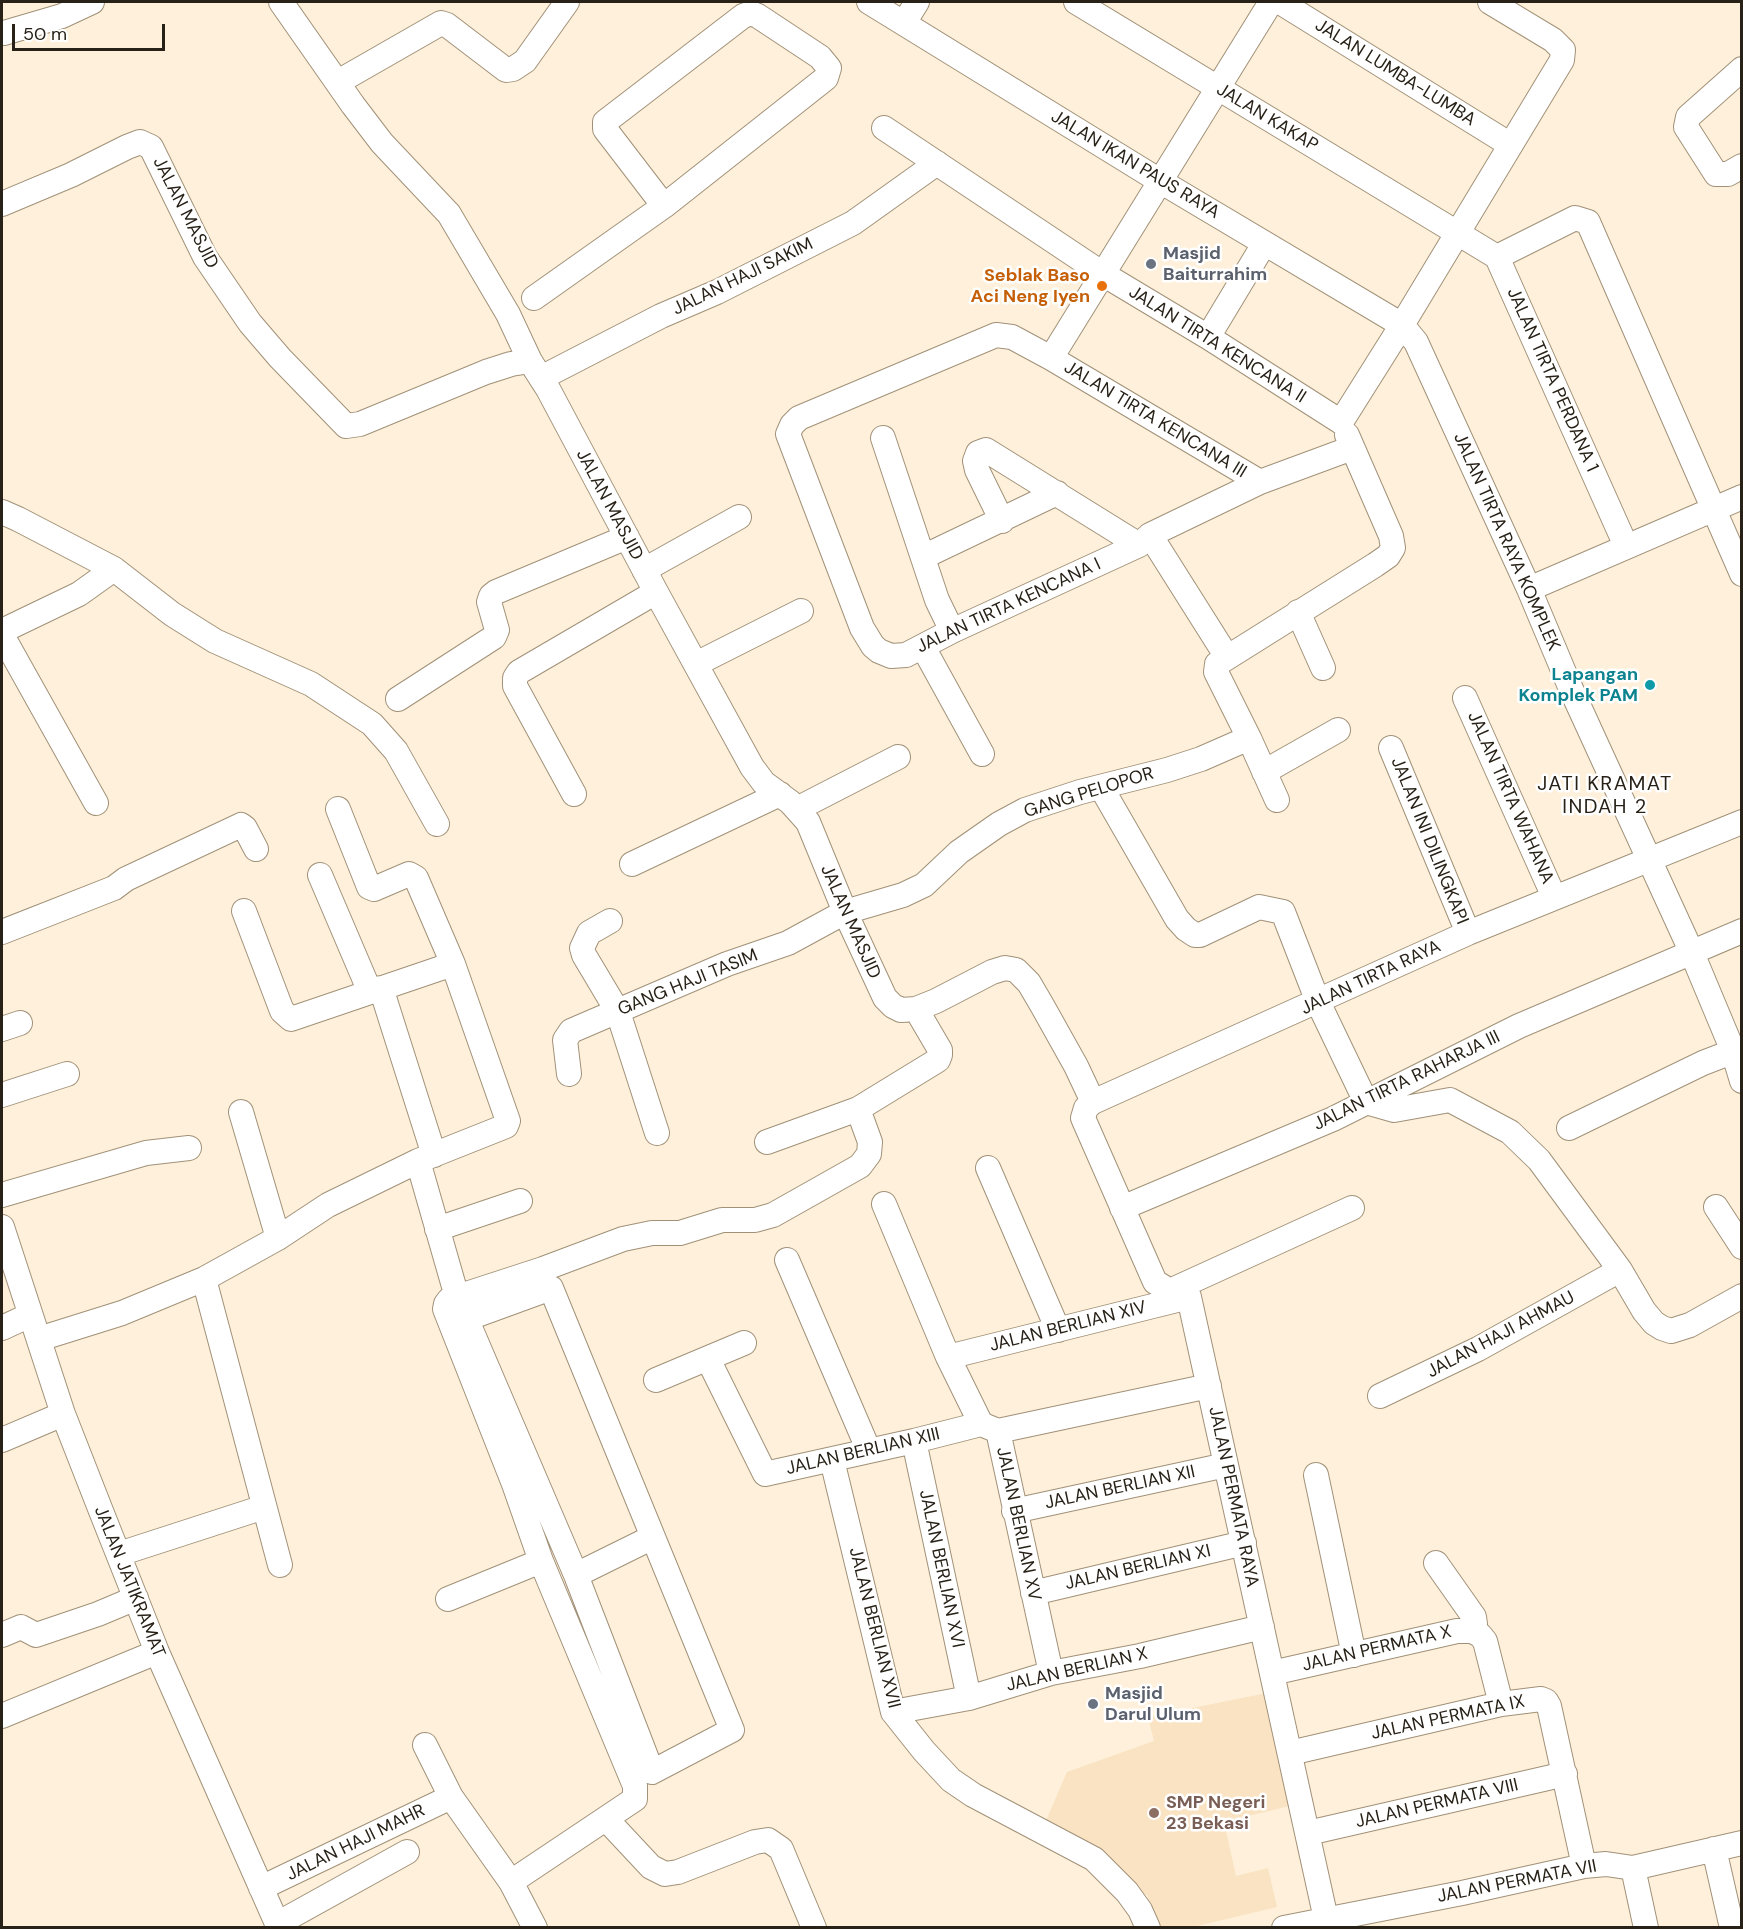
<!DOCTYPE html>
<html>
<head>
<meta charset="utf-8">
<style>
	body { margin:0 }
	#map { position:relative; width:1743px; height:1929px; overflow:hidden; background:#fef0da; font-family:"DM Sans",sans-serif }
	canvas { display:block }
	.frame { position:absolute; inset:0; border:3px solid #272117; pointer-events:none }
	.scale { position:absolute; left:12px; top:24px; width:153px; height:27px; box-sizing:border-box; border:3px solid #272117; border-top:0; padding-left:8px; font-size:18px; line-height:21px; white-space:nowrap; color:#272117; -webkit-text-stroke:4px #fff; paint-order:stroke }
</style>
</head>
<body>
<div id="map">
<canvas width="1743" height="1929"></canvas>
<div class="frame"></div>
<div class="scale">50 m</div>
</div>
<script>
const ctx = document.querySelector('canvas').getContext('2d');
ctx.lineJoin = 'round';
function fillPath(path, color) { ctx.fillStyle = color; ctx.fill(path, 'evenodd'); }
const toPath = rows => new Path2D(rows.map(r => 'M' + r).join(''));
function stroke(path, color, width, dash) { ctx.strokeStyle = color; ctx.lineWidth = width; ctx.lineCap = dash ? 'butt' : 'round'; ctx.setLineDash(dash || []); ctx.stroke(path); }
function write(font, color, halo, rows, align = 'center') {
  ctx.font = font + ' "DM Sans",sans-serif'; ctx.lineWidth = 5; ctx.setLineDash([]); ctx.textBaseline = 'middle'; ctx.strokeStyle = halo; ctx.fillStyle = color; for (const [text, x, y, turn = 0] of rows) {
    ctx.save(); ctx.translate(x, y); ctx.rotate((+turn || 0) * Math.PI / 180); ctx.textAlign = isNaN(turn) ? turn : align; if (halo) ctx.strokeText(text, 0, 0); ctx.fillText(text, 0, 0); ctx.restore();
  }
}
const built = toPath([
	[1267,1693,1293,1805,1224,1822,1236,1876,1268,1868,1277,1907,1193,1927,1157,1927,1148,1896,1045,1823,1067,1772,1154,1741,1148,1717]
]);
const minor = toPath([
	[281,2,353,105,382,143,449,214,508,314,530,361],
	[869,2,1160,181,1402,325,1416,342,1529,589,1571,689,1692,953,1733,1051,1742,1081],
	[1076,2,1497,257,1626,546],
	[1280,2,1509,144],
	[904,23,917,2],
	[4,33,62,16,92,2],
	[1742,69,1688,117,1686,127,1716,174,1728,174,1742,166],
	[338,82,441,23,447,25,506,70,513,69,525,61,567,2],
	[884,128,1103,274,1208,337,1341,422],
	[2,204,71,175,127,147,140,142,151,147,205,257,250,323,280,358,346,426,360,424,486,372,511,364,530,361,548,389,656,592,752,767,764,783,790,802,808,822,845,912,885,998,893,1006,901,1010,916,1009,936,1001,992,972,1005,968,1016,970,1029,983,1043,1007,1076,1066,1093,1102],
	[1497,257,1575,218,1588,222,1742,574],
	[534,298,664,206,826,78,829,68,820,57,758,16,751,13,743,16,605,122,605,129,664,206],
	[1208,337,1264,244],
	[1051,358,1271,2],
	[541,378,661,316,717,292,853,223,937,163],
	[1341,422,1402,325,1562,60,1563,50,1553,40,1490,2],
	[883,438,937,600,952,631],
	[1260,482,1051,358,1012,337,996,335,799,418,792,425,788,434,862,628,873,646,879,651,891,656,906,655,952,631,1139,545,1150,535,1260,482,1352,448],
	[2,512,18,519,114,569],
	[1002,521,977,470,975,461,978,453,986,450,1139,545],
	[1150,535,1227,657],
	[923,557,1057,493],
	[644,570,739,517],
	[1529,589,1742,497],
	[1298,612,1323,668],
	[2,631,79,594,114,569,172,614,215,641,311,684,372,724,396,751,437,824],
	[2,635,96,803],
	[923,647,982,754],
	[696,664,801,611],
	[1465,698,1554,897],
	[398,699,494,637,497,630,489,602,491,596,496,592,627,537],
	[1391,748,1468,933],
	[1264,772,1338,730],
	[1101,787,1177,919,1186,929,1195,935,1200,935,1259,907,1283,912,1318,1002,1366,1102,1394,1110,1450,1100,1510,1132,1539,1160,1620,1270,1644,1311,1654,1323,1662,1328,1671,1331,1690,1325,1742,1296],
	[574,794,515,686,515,678,519,672,656,592],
	[1277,800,1249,738,1216,672,1217,664,1375,565,1388,556,1393,548,1391,536,1347,435],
	[797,809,898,757],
	[632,864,780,794],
	[320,875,370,992],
	[244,911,282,1011,291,1019,453,964],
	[610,921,589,933,582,948,584,955,618,1012,657,1133],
	[2,932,114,888,126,879,241,825,245,828,256,849],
	[381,988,434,1155],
	[2,1029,20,1023],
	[569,1074,565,1040,571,1031,727,964,788,943,845,912,903,895,924,885,959,852,999,824,1025,810,1080,792,1167,770,1201,759,1249,738],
	[2,1095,67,1074],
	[241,1112,278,1238],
	[1569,1128,1703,1063,1742,1048],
	[767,1142,858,1109],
	[418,1161,457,1297,576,1575,652,1772,732,1730,551,1288,466,1319],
	[988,1168,1058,1330],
	[2,1195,146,1153,189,1148],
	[884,1204,948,1357,981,1424,998,1431,1051,1673],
	[1716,1207,1742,1247],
	[1122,1208,1333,1119,1519,1026,1742,931],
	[2,1227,63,1414,101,1511,157,1652,279,1928],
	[437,1229,520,1201],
	[787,1260,869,1451],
	[204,1279,280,1565],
	[1170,1291,1352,1208],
	[2,1328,30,1315],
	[39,1339,122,1313,204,1279,278,1238,328,1205,418,1161,506,1126,508,1121,453,964,416,878,409,874,374,889,369,887,338,809],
	[948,1357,1189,1297],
	[708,1359,765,1474,914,1441,981,1424],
	[656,1380,744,1343],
	[1380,1396,1478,1349,1620,1270],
	[998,1431,1209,1386],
	[2,1440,63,1414],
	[914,1441,969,1698],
	[832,1460,893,1712,924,1751,951,1780,973,1795,1094,1859,1127,1892,1140,1910,1148,1928],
	[1316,1475,1354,1655],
	[1014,1511,1226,1465],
	[119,1554,264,1507],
	[1436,1563,1474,1617,1475,1624,1472,1631],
	[576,1575,653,1537],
	[1033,1593,1244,1543],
	[448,1599,541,1561],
	[2,1635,21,1627,36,1635,98,1614,136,1598],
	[1272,1673,1457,1631,1472,1631,1480,1635,1485,1641,1501,1704],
	[893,1712,969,1698,1051,1673,1140,1656,1262,1627],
	[2,1716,157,1652],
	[425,1745,451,1797,511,1882],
	[1290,1753,1501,1704,1541,1699,1546,1701,1549,1706,1584,1866],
	[607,1820,651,1867,665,1874,678,1872,755,1842,768,1840,781,1849,814,1928],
	[1308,1833,1565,1774],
	[1714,1849,1732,1928],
	[1633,1868,1646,1928],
	[261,1888,451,1797],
	[277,1924,407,1852],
	[535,1928,511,1882,635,1799,635,1786,541,1561,514,1484,445,1309,446,1304,449,1300,457,1297,543,1269,623,1239,652,1233,680,1233,722,1220,755,1220,773,1215,860,1166,869,1154,870,1142,858,1109,938,1060,940,1055,940,1050,916,1009],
	[1284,1928,1462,1893,1584,1866,1606,1864,1633,1868,1742,1843],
	[1328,1928,1189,1297,1170,1291,1155,1282,1083,1118,1086,1108,1093,1102,1468,933,1742,822]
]);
const markers = [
	[1151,264,6,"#6b7280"],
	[1102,286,6,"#e8710a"],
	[1650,685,6,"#0f9aa8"],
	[1093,1704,6,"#6b7280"],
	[1154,1813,6,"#8d6e63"]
];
const streetNames = [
	["JALAN LUMBA-LUMBA",1395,73,32],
	["JALAN KAKAP",1267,118,31],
	["JALAN IKAN PAUS RAYA",1135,165,31],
	["JALAN MASJID",185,213,63],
	["JALAN HAJI SAKIM",743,277,-26],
	["JALAN TIRTA KENCANA II",1217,345,32],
	["JALAN TIRTA PERDANA 1",1552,380,66],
	["JALAN TIRTA KENCANA III",1155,420,31],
	["JALAN MASJID",609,505,62],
	["JALAN TIRTA RAYA KOMPLEK",1506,542,66],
	["JALAN TIRTA KENCANA I",1009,606,-25],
	["GANG PELOPOR",1089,793,-17],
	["JALAN TIRTA WAHANA",1510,798,66],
	["JALAN INI DILINGKAPI",1429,841,68],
	["JALAN MASJID",850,922,66],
	["JALAN TIRTA RAYA",1371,978,-25],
	["GANG HAJI TASIM",688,983,-22],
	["JALAN TIRTA RAHARJA III",1407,1081,-26],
	["JALAN BERLIAN XIV",1068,1327,-14],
	["JALAN HAJI AHMAU",1501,1335,-28],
	["JALAN BERLIAN XIII",863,1452,-13],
	["JALAN BERLIAN XII",1120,1488,-12],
	["JALAN PERMATA RAYA",1233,1497,78],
	["JALAN BERLIAN XV",1018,1524,78],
	["JALAN BERLIAN XI",1138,1568,-13],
	["JALAN BERLIAN XVI",941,1569,78],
	["JALAN JATIKRAMAT",129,1582,68],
	["JALAN BERLIAN XVII",874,1628,76],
	["JALAN PERMATA X",1377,1649,-13],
	["JALAN BERLIAN X",1077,1670,-13],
	["JALAN PERMATA IX",1448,1718,-12],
	["JALAN PERMATA VIII",1437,1804,-13],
	["JALAN HAJI MAHR",356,1843,-26],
	["JALAN PERMATA VII",1517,1882,-11]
];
const worshipNames = [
	["Masjid",1163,254],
	["Baiturrahim",1163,275],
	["Masjid",1105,1694],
	["Darul Ulum",1105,1715]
];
const foodNames = [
	["Seblak Baso",1090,276],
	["Aci Neng Iyen",1090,297]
];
const cultureNames = [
	["Lapangan",1638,675],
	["Komplek PAM",1638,696]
];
const educationNames = [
	["SMP Negeri",1166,1803],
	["23 Bekasi",1166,1824]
];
const neighbourhoodNames = [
	["JATI KRAMAT",1605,785],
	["INDAH 2",1605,808]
];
fillPath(built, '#f9e3c2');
stroke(minor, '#a19178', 26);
stroke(minor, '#fff', 24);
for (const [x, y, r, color] of markers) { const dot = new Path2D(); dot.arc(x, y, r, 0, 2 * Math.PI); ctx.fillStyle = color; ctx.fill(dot); stroke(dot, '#fff', 2); }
write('18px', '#272117', '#fff', streetNames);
write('bold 18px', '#5b616d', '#fff', worshipNames, 'left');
write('bold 18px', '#c56008', '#fff', foodNames, 'right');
write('bold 18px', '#0d838f', '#fff', cultureNames, 'right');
write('bold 18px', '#785e54', '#fff', educationNames, 'left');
ctx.letterSpacing = '1.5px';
write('20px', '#272117', '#fff', neighbourhoodNames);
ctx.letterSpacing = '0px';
</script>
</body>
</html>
